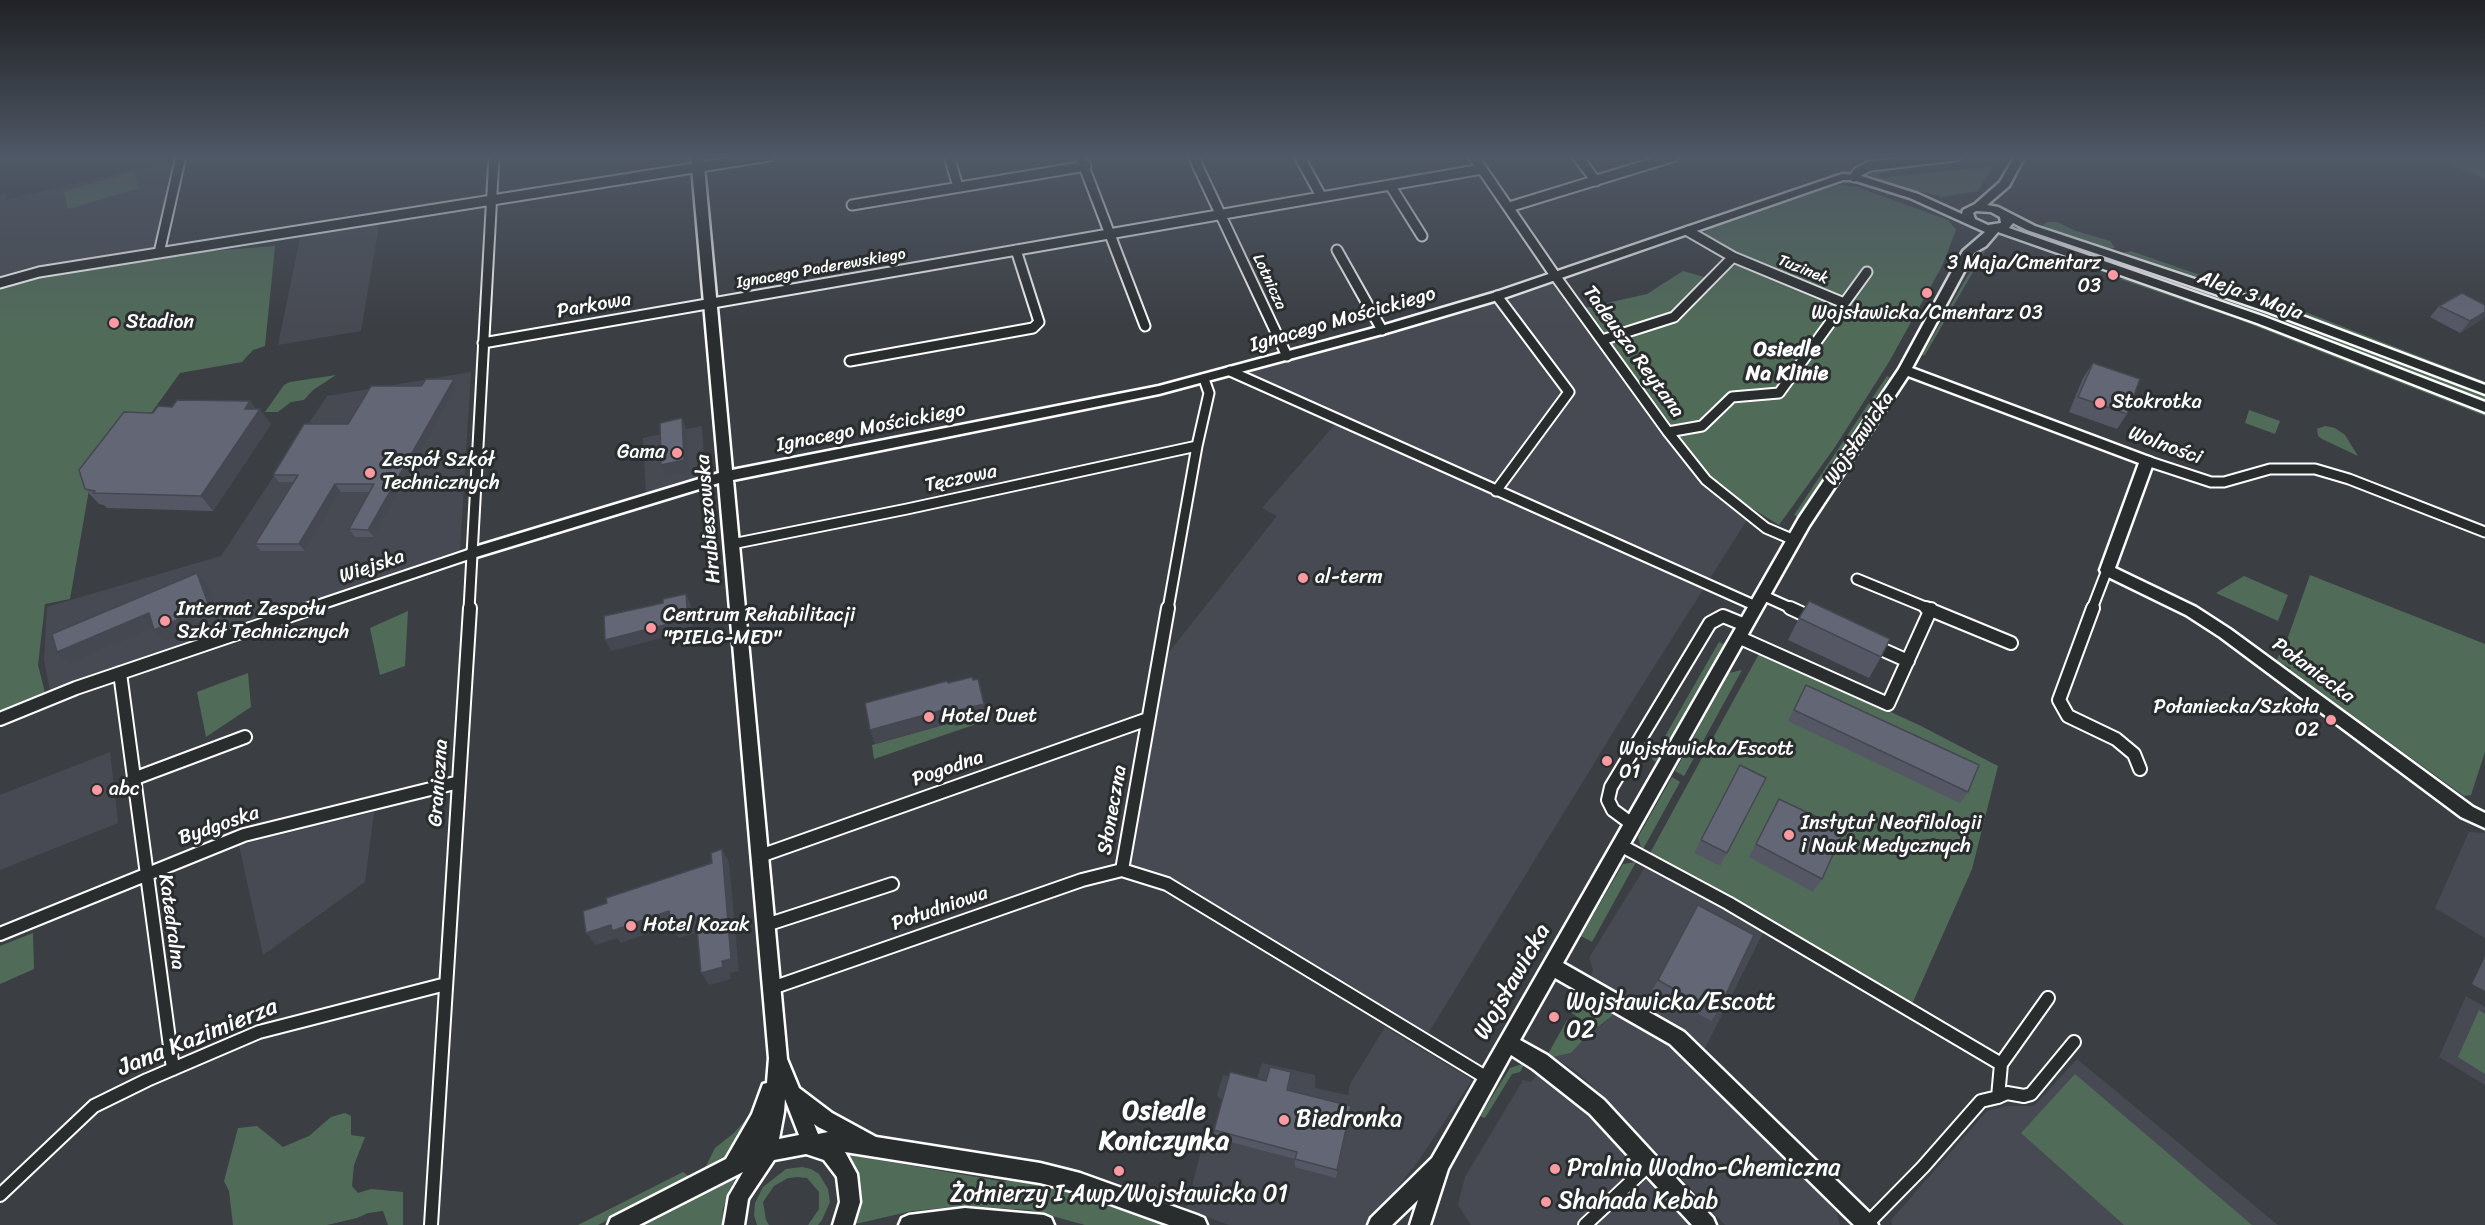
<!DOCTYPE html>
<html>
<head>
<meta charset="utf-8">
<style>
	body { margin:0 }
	canvas { display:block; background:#3b3e43 }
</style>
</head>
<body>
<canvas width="2485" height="1225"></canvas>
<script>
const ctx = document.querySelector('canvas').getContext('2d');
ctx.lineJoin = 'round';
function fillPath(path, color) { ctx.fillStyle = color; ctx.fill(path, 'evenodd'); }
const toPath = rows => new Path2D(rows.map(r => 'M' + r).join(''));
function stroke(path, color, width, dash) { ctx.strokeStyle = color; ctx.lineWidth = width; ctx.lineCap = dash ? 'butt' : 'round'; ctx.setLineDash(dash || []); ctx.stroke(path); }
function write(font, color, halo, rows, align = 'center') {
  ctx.font = font + ' Sriracha,sans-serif'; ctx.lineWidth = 6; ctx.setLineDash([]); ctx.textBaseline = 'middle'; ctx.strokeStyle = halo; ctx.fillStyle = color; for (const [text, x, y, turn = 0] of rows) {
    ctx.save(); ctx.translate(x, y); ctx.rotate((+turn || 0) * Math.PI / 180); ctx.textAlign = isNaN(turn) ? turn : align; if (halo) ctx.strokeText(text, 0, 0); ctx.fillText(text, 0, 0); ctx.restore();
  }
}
const built = toPath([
	[173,160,154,248,50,266,29,267,0,278,0,195,5,193,7,200],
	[380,220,361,331,278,345,301,233],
	[1556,277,1668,432,1766,528,1747,520,1633,700,1424,1040,1190,897,1122,870,1158,666,1277,516,1262,508,1338,421,1230,371],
	[471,372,460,550,50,690,44,660,47,607,221,556,327,396],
	[702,426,705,476,646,494,643,438],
	[110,752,118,823,0,870,0,795],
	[374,812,365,882,263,955,239,845],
	[2469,832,2485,833,2485,938,2435,908],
	[1645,867,1764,931,1703,1052,1652,1012,1590,978,1593,970,1589,958],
	[2466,996,2485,1007,2485,1085,2439,1057],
	[1612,1010,1657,1032,1684,1057,1836,1211,1840,1225,1725,1225,1616,1109,1577,1072,1553,1057,1571,1053,1595,1027,1602,1025,1612,1016],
	[1385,1027,1472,1080,1419,1160,1373,1218,1366,1225,1229,1225,1186,1209,1204,1140,1222,1128,1228,1105,1217,1095,1223,1075,1256,1082,1262,1063,1315,1075,1315,1088,1348,1095,1350,1084],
	[2077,1059,2278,1225,1892,1225,1891,1220,1987,1111,2006,1106,2034,1106],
	[1540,1070,1577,1097,1697,1225,1471,1225,1458,1205,1465,1177,1523,1080,1531,1082]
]);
const green = toPath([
	[2433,156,2485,156,2485,180,2484,179],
	[1993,166,1978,191,1942,197,1881,182,1868,174,1868,171,1883,167,1888,172,1878,174,1881,178],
	[134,171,139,188,68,209,64,192],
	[1832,184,1857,187,1948,220,1956,230,1942,266,1889,362,1835,447,1779,525,1706,480,1580,309,1647,294,1683,271,1711,279,1733,257,1705,234,1705,230],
	[2047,222,2057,222,2076,231,2110,241,2115,248,2106,250,2039,228],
	[2035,233,2290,319,2485,392,2485,403,2217,301,2033,235],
	[275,246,265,346,253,350,242,362,180,373,144,423,90,484,70,599,45,604,38,665,45,693,0,714,0,286,19,279,160,255],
	[1988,246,1925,355,1922,355,1979,256],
	[2131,251,2300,310,2483,381,2485,385,2333,328,2122,253],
	[2122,276,2219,308,2485,410,2485,416,2237,319,2120,279,2125,279],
	[336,375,313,390,304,400,291,402,278,412,265,412,284,385,290,382],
	[1887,376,1891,378,1798,517,1794,515],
	[2249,410,2280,421,2275,434,2245,423],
	[2325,426,2335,428,2345,435,2358,456,2322,439,2318,436,2317,429],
	[2310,575,2485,644,2485,752,2471,795,2464,796,2289,670,2291,668,2276,661,2286,643],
	[2244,576,2288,595,2278,621,2216,593],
	[408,611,405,666,380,675,370,628],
	[1719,642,1724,644,1656,762,1652,759],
	[1760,652,1919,725,1998,766,1972,869,1912,1004,1650,853],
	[1742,670,1684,776,1675,771,1729,673],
	[248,673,251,707,206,737,197,692],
	[988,718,988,720,874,759,872,745,954,722,955,726],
	[1672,777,1680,782,1642,851,1638,837],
	[1636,862,1592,942,1581,936,1623,864],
	[33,933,34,969,0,984,0,946],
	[1584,990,1612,1010,1612,1016,1599,1026,1587,1025,1571,1012],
	[2479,1010,2485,1014,2485,1074,2458,1057],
	[1567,1020,1586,1037,1571,1053,1553,1057,1548,1054],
	[1525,1063,1520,1072,1512,1074,1485,1118,1480,1116,1510,1068],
	[2075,1074,2252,1225,2124,1225,2021,1133],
	[755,1109,729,1155,704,1170,715,1148,734,1133],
	[345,1113,351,1116,351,1135,365,1137,354,1165,352,1186,358,1193,371,1189,403,1192,403,1225,388,1225,383,1211,368,1213,357,1218,327,1225,233,1225,229,1191,224,1181,238,1128,257,1126,283,1147,309,1136,331,1117],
	[845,1154,999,1181,1035,1181,1051,1184,1169,1225,1085,1225,1030,1210,964,1206,912,1211,851,1225,858,1197,858,1183,855,1169],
	[802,1167,811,1169,819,1174,828,1189,830,1202,822,1220,818,1225,808,1225,819,1209,819,1192,807,1178,798,1177,788,1178,774,1186,763,1202,766,1220,769,1225,757,1225,754,1215,755,1203,763,1187,786,1169],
	[683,1172,691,1178,598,1225,578,1225],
	[738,1174,729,1190,723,1209,722,1225,639,1225]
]);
const streetFar1 = toPath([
	[949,156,958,187],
	[1080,156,1145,326],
	[1193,156,1287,356],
	[1299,156,1321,196],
	[1473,156,1556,277,1668,432,1706,480,1766,528,1794,540],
	[1577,156,1596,181],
	[1854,177,1858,172,1870,166,1956,156],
	[1390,185,1422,236],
	[852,205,1086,166],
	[1509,207,1675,156],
	[1688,231,1733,257,1844,303],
	[1337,250,1382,330],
	[159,253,181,156],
	[0,283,39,272,769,156],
	[1602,340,1674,317,1733,257],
	[483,343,1482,169],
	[850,361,1033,328,1039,322,1016,250],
	[1230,371,1756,606],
	[1668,432,1702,426,1732,397,1779,393,1867,272],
	[2147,461,2211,482,2224,482,2270,469,2315,469,2349,479,2485,532],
	[1496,491,1569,392,1497,296],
	[732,544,907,509,1197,446],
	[1857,579,1930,609],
	[1762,595,1793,609],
	[307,609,473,553],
	[469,609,494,156],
	[1168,609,1197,446,1209,393,1204,379],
	[2092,609,2107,570]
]);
const street = toPath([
	[1168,608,1122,870,1167,884,1487,1078],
	[1790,608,1814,619],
	[1926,608,2011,643],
	[2093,608,2059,700,2068,716,2116,739,2134,754,2140,769],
	[1738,637,1888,704,1931,609],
	[1872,645,1908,661],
	[120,673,173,1069],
	[0,719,76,688,312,608],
	[133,779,245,737],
	[1632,824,1613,810,1608,800,1611,787,1710,623,1723,616,1745,625],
	[1620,845,1728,903,2001,1064],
	[760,856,1148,719],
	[766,925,892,884],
	[0,934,244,835,459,782],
	[772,988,1082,880,1122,870],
	[1998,1097,2007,1093,2024,1096,2031,1094,2074,1042],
	[0,1195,94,1106,147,1080,259,1032,446,984],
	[1867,1224,1923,1167,1981,1101,1998,1097,2001,1064,2048,998],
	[431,1225,470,608],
	[1585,1225,1650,1164]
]);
const secondary = toPath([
	[691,156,703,156,732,470,1159,386,1378,327,1493,293,1842,174,1858,175,1918,194,1962,214,1963,210,1975,204,2000,182,2015,156,2025,156,2009,186,1987,205,1998,207,2035,226,2276,306,2485,385,2485,394,2268,312,2027,230,2013,223,2009,228,2265,317,2485,402,2485,412,2257,323,1998,232,1986,246,1974,253,1912,368,2152,458,2154,461,2115,568,2196,607,2230,629,2473,807,2485,813,2485,828,2461,817,2220,637,2186,615,2102,574,2100,570,2139,463,1908,376,1809,526,1563,963,1684,1032,1875,1218,1878,1225,1854,1225,1670,1044,1555,978,1520,1040,1547,1055,1604,1100,1713,1218,1716,1225,1692,1225,1590,1114,1533,1069,1511,1055,1448,1169,1430,1225,1410,1225,1418,1200,1392,1225,1368,1225,1371,1218,1432,1158,1799,518,1899,369,1963,251,1985,232,1910,198,1853,180,1843,180,1501,299,1386,333,1159,394,733,480,787,1059,799,1088,832,1113,876,1137,1040,1163,1080,1173,1197,1215,1204,1218,1207,1225,1169,1225,1080,1193,1040,1183,845,1152,857,1174,860,1202,853,1225,833,1225,840,1202,837,1177,824,1160,806,1154,774,1160,748,1199,744,1225,724,1225,729,1196,743,1172,639,1225,608,1225,611,1218,726,1159,752,1114,763,1084,767,1083,769,1058,719,483,473,558,466,553,468,549,719,473,691,156],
	[1976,211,1991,212,2000,217,2001,223,1988,225,1975,219,1973,213,1976,211],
	[785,1099,799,1135,779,1139,784,1112,785,1099],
	[814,1124,818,1127,828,1132,818,1134,814,1124],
	[965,1208,1044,1215,1051,1218,1054,1225,899,1225,902,1218,909,1215,965,1208]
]);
const wall = toPath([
	[2485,305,2485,316,2481,320,2460,333,2430,317,2439,306],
	[2093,363,2127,414,2117,429,2069,412,2083,378],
	[454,379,458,386,374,537,355,537,349,529,370,492,341,492,305,551,261,551,255,544,294,482,279,482,273,475,348,424,421,386],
	[250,401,255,409,271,424,213,511,107,508,104,505,99,504,85,489,153,413,172,407],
	[1799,618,1881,657,1869,678,1788,640],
	[1800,696,1968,792,1960,803,1788,721],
	[1740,765,1727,853,1720,866,1694,853],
	[1779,799,1822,879,1813,892,1749,857],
	[1698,905,1717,1013,1711,1021,1653,989],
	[2485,957,2485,991,2472,984],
	[1290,1080,1288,1090,1351,1106,1336,1178,1295,1167,1295,1159,1215,1138,1214,1130,1266,1081]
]);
const shadedWall = toPath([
	[2485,312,2485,316,2481,320,2460,333,2470,321],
	[454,379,458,386,374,537,368,530],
	[250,401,258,412,260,409,271,424,213,511,201,496,245,409],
	[682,418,686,430,689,472,666,476,661,465],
	[335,484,341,492,305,551,299,544],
	[197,573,207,584,219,617,165,641,154,630],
	[686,594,691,605,693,630,611,651,605,640],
	[149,613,160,624,69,663,57,652],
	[984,704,988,718,955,726,954,722,875,744,870,730,950,708],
	[722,849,729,862,739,971,730,973,731,979,709,985,701,973,722,961],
	[669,911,696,917,705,930,679,938,670,926,621,943,617,938,596,945,586,933,611,925]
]);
const building = toPath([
	[2462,293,2485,305,2485,312,2470,321,2439,306,2462,293],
	[2093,363,2140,379,2127,414,2078,397,2093,363],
	[426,379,454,379,368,530,349,529,374,484,335,484,299,544,255,544,298,475,273,475,304,424,348,424,371,386,421,386,426,379],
	[177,400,250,401,245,409,260,409,201,496,93,493,95,491,85,489,79,470,124,412,153,413,158,406,172,407,177,400],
	[682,418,684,460,661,465,660,423,682,418],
	[197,573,209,606,154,630,149,613,57,652,52,634,197,573],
	[686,594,688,619,605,640,604,616,663,603,663,599,686,594],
	[1809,601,1890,639,1881,657,1799,618,1809,601],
	[972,677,973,680,978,679,984,704,951,712,950,708,870,730,865,703,947,681,948,683,972,677],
	[1806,685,1979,765,1968,792,1794,710,1806,685],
	[1740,765,1766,778,1727,853,1701,840,1740,765],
	[1779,799,1844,830,1822,879,1756,844,1779,799],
	[722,849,731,959,722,961,723,967,701,973,696,917,670,926,669,911,612,931,611,925,586,933,583,911,607,903,606,898,712,863,711,853,722,849],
	[1698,905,1754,935,1717,1013,1658,980,1698,905],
	[1270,1067,1291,1072,1287,1090,1351,1106,1337,1170,1295,1159,1297,1152,1214,1130,1230,1072,1266,1081,1270,1067]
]);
const markers = [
	[2113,275,6,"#ff9aa2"],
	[1927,293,6,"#ff9aa2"],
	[114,323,6,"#ff9aa2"],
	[2100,403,6,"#ff9aa2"],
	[677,453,6,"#ff9aa2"],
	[370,473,6,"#ff9aa2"],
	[1303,578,6,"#ff9aa2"],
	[165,621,6,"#ff9aa2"],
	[651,628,6,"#ff9aa2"],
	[929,717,6,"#ff9aa2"],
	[2331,720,6,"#ff9aa2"],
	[1607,761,6,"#ff9aa2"],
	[97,790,6,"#ff9aa2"],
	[1789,835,6,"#ff9aa2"],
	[631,926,6,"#ff9aa2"],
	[1554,1017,6,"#ff9aa2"],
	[1284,1120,6,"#ff9aa2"],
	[1555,1169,6,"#ff9aa2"],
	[1119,1171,6,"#ff9aa2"],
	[1546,1202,6,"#ff9aa2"]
];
const farStreetnames = [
	["Ignacego Paderewskiego",821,269,-10],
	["Tuzinek",1803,270,22],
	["Lotnicza",1269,282,65]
];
const poiNames = [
	["3 Maja/Cmentarz",2101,264,"right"],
	["03",2101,287,"right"],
	["Wojsławicka/Cmentarz 03",1927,314,"center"],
	["Stadion",126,323],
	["Stokrotka",2112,403],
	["Gama",665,453,"right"],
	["Zespół Szkół",382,461],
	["Technicznych",382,484],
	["al-term",1315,578],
	["Internat Zespołu",177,610],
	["Szkół Technicznych",177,633],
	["Centrum Rehabilitacji",663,616],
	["\"PIELG-MED\"",663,639],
	["Połaniecka/Szkoła",2319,708,"right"],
	["02",2319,731,"right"],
	["Hotel Duet",941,717],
	["Wojsławicka/Escott",1619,750],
	["01",1619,773],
	["abc",109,790],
	["Instytut Neofilologii",1801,824],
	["i Nauk Medycznych",1801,847],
	["Hotel Kozak",643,926]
];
const streetNames = [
	["Aleja 3 Maja",2250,296,20],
	["Parkowa",594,306,-10],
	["Ignacego Mościckiego",1343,320,-16],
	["Tadeusza Reytana",1633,352,54],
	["Ignacego Mościckiego",871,428,-11],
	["Wojsławicka",1860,439,-56],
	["Wolności",2165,446,20],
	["Tęczowa",961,479,-12],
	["Hrubieszowska",709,519,-95],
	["Wiejska",372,567,-19],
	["Połaniecka",2313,671,36],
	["Pogodna",948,769,-19],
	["Graniczna",439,783,-86],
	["Słoneczna",1113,810,-80],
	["Bydgoska",219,826,-19],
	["Południowa",940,909,-19],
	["Katedralna",171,922,82]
];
const neighbourhoodNames = [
	["Osiedle",1787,351],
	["Na Klinie",1787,375]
];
const nearStreetnames = [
	["Wojsławicka",1513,982,-60],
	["Jana Kazimierza",198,1038,-22]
];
const nearPoinames = [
	["Wojsławicka/Escott",1566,1003],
	["02",1566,1031],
	["Biedronka",1296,1120],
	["Pralnia Wodno-Chemiczna",1567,1169],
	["Żołnierzy I Awp/Wojsławicka 01",1119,1195,"center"],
	["Shahada Kebab",1558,1202]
];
const nearNeighbourhoodnames = [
	["Osiedle",1164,1112],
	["Koniczynka",1164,1142]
];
fillPath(built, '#474a52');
fillPath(green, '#516b59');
stroke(streetFar1, '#fff', 13);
stroke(street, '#fff', 16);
stroke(secondary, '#fff', 5);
stroke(streetFar1, '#2a2d2e', 9);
stroke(street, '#2a2d2e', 12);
fillPath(secondary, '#2a2d2e');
fillPath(wall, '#555864');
fillPath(shadedWall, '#454751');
fillPath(building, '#636674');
stroke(building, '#454751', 1.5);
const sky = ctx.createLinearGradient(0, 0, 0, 327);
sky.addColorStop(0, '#202225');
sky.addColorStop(0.48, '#4f5866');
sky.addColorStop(1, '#4f586600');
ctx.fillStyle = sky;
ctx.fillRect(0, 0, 2485, 327);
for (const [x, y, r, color] of markers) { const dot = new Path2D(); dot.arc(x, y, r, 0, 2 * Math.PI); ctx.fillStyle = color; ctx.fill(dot); stroke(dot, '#2a2d2e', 2); }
write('16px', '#fff', '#2a2d2e', farStreetnames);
write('20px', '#fff', '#2a2d2e', poiNames, 'left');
write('20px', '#fff', '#2a2d2e', streetNames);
write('bold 21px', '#fff', '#2a2d2e', neighbourhoodNames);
write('24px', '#fff', '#2a2d2e', nearStreetnames);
write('24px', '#fff', '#2a2d2e', nearPoinames, 'left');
write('bold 26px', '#fff', '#2a2d2e', nearNeighbourhoodnames);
</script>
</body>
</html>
